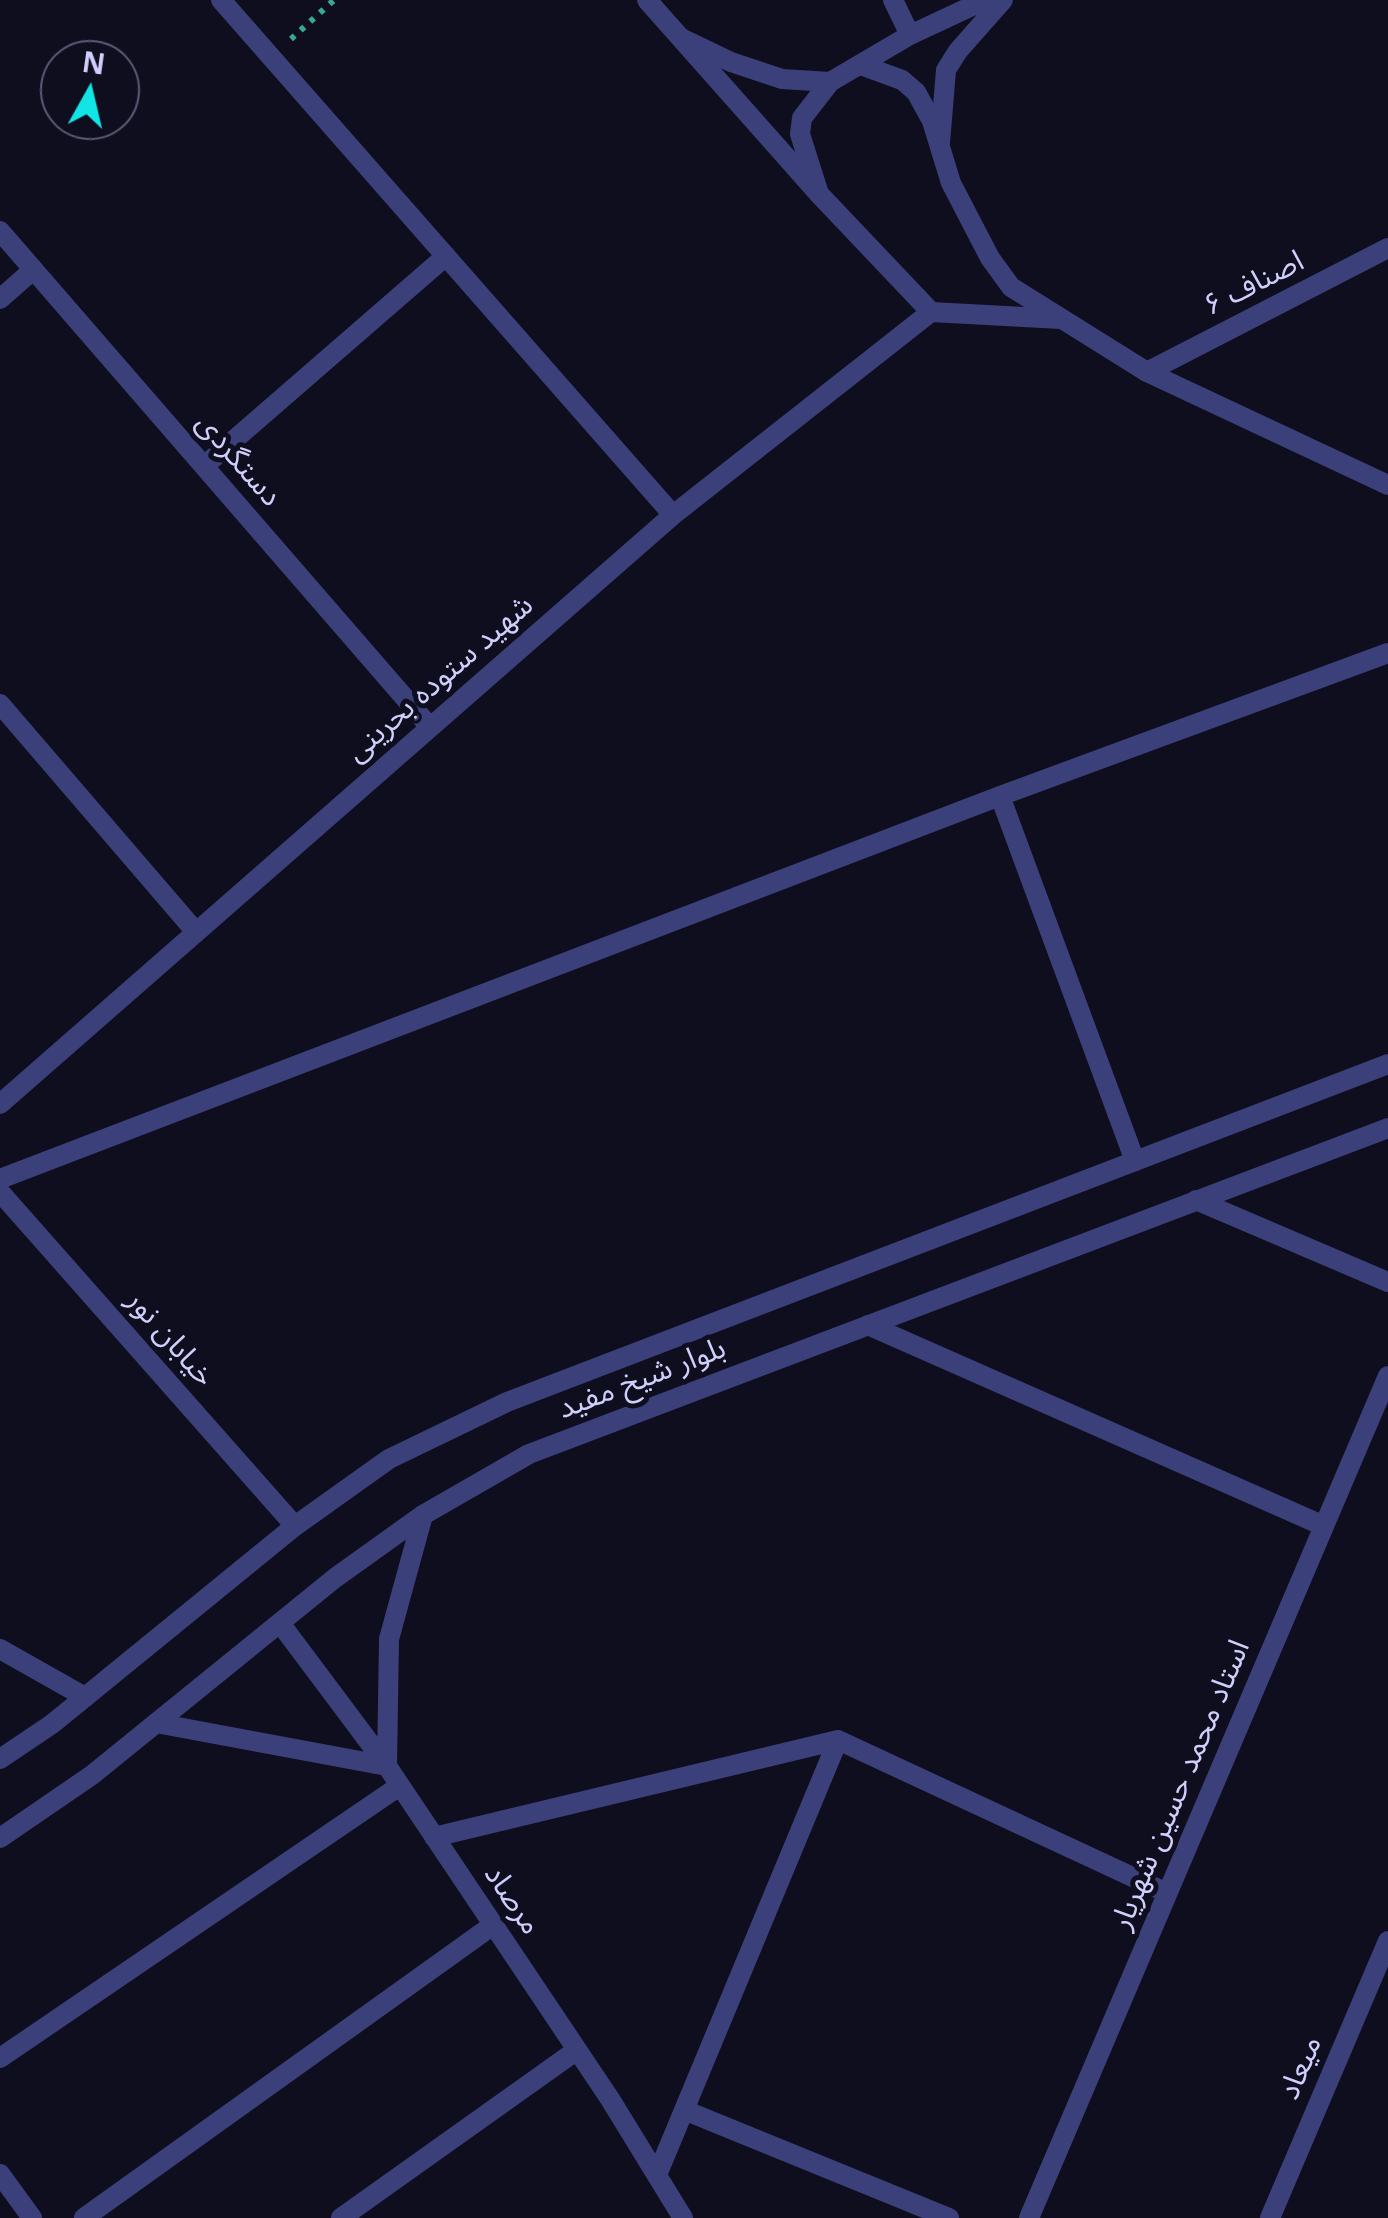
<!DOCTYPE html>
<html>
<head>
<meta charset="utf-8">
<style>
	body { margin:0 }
	#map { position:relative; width:1388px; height:2218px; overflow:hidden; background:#0f0e1f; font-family:"Noto Sans",sans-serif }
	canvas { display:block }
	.north { position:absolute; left:40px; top:40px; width:100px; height:100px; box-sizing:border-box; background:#0f0e1f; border:2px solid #5c5b77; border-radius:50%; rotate:8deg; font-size:28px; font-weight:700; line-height:40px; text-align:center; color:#d0cffb }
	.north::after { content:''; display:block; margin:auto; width:35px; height:45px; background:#11e5e5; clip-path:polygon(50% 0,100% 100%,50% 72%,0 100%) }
</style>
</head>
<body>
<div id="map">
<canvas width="1388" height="2218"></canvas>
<div class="north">N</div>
</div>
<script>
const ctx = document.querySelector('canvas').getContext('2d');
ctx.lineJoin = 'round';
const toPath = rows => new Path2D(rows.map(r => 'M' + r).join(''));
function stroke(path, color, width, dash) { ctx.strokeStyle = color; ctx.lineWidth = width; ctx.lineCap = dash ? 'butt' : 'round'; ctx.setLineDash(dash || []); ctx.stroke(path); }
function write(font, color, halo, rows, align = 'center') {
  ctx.font = font + ' "Noto Sans","Noto Sans Arabic",sans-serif'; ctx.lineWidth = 10; ctx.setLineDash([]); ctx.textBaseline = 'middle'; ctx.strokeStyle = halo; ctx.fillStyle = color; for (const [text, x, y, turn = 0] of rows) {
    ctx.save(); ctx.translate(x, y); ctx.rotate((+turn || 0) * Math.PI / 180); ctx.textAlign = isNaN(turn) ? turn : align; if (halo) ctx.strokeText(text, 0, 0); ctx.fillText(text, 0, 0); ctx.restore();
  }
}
const path = toPath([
	[291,39,334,0]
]);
const service = toPath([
	[204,466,446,256]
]);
const minor = toPath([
	[221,0,673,515],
	[893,0,910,35],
	[985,0,910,35,830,82,802,118,800,134,819,194,931,312,1061,319],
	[681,38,731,62,782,79,830,82],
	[940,143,946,70,958,51,1003,0],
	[0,231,430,727],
	[0,299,33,270],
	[1147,372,1388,248],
	[0,704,196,932],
	[1000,796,1135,1161],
	[0,1104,673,515,931,312],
	[0,1179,1000,796,1388,653],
	[0,1192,295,1526],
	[1196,1200,1388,1282],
	[868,1325,1324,1526],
	[280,1623,387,1766,610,2099,683,2218],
	[0,1649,85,1697],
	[156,1723,387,1766],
	[387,1766,389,1639,423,1515],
	[434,1837,838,1740,1167,1893],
	[0,2058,398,1787],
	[684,2110,949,2218],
	[0,2174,32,2218],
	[657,2175,838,1740],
	[84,2218,493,1925],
	[341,2218,577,2050],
	[1029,2218,1388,1376],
	[1270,2218,1388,1941]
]);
const tertiary = toPath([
	[647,0,819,194],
	[861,65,902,80,916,92,932,121,951,183,990,258,1011,287,1147,372,1388,485],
	[0,1759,52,1724,295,1526,389,1459,507,1402,1388,1064],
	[0,1838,92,1775,335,1578,423,1515,529,1454,1388,1128]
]);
const streetNames = [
	["اصناف ۶",1254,284,-27],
	["دستگردی",238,460,49],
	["شهید ستوده بحرینی",440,679,-41],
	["خیابان نور",170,1339,49],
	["بلوار شیخ مفید",642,1379,-21],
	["استاد محمد حسین شهریار",1181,1785,-67],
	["مرصاد",512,1900,56],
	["میعاد",1301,2068,-67]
];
stroke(path, '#37a896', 6, [5, 8]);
stroke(service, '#3c407a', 20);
stroke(minor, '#3c407a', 20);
stroke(tertiary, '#3c407a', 20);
write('30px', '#d0cffb', '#0f0e1f', streetNames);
</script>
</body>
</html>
